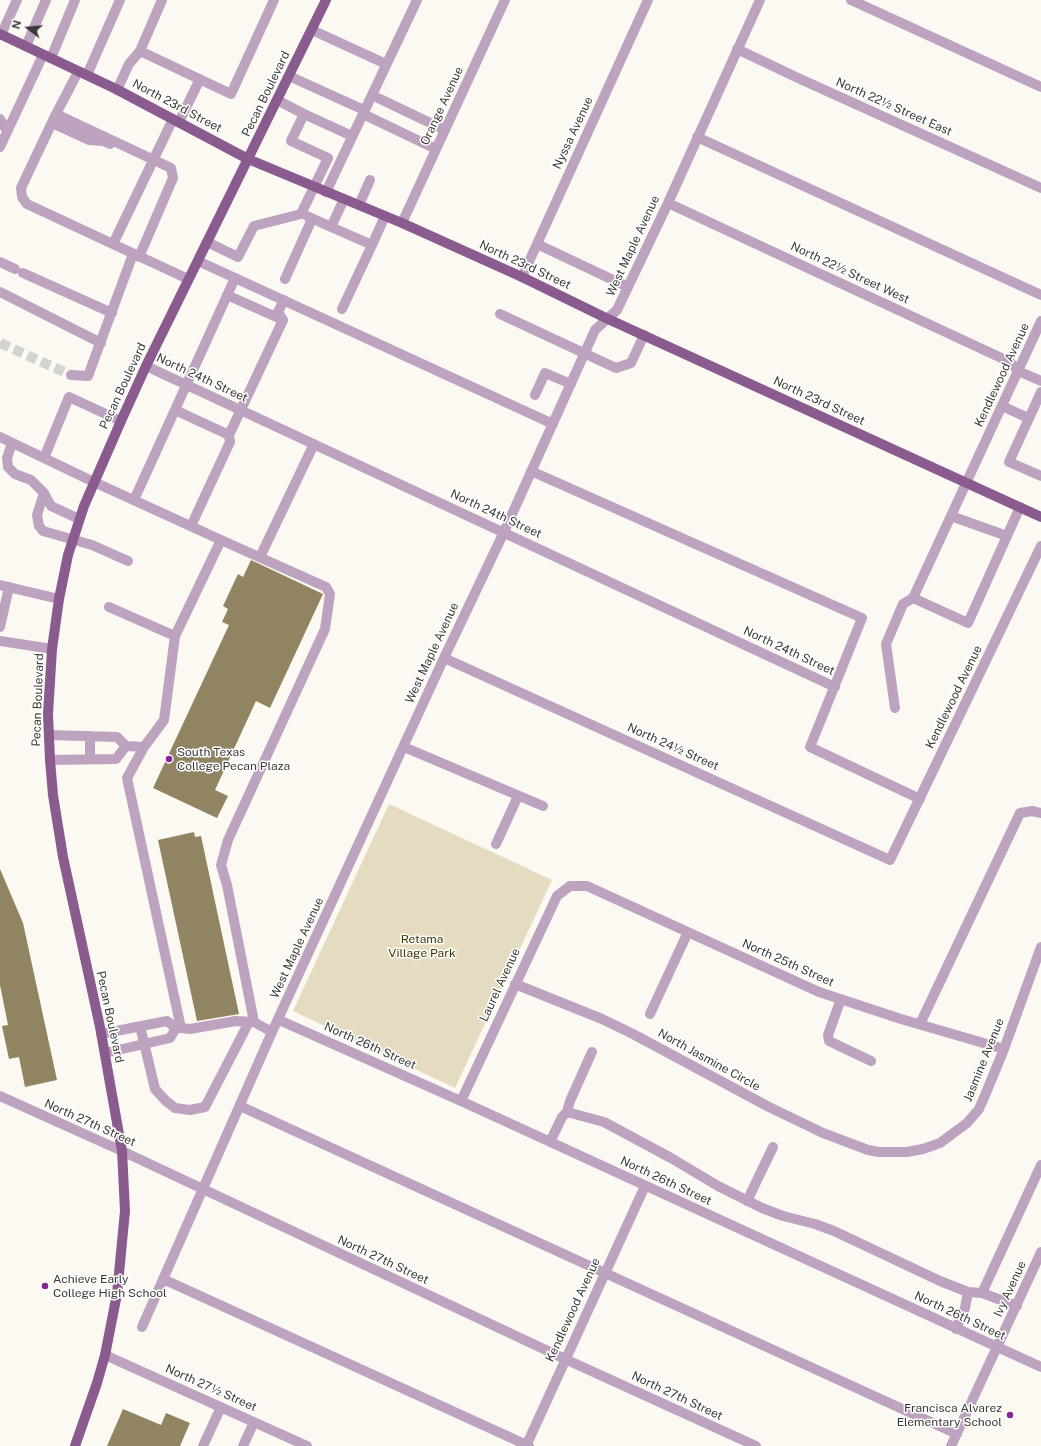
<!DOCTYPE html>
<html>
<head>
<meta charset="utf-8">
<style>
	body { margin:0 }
	#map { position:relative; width:1041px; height:1446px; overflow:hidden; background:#fcf9f2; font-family:"Public Sans",sans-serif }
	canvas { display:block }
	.north { position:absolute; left:8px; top:8px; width:40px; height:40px; -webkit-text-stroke:3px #fff; paint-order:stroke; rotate:286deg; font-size:11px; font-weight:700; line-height:16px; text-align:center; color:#3b3a37 }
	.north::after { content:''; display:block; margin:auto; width:14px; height:18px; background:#3b3a37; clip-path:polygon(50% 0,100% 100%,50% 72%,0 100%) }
</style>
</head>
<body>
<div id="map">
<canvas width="1041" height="1446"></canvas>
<div class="north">N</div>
</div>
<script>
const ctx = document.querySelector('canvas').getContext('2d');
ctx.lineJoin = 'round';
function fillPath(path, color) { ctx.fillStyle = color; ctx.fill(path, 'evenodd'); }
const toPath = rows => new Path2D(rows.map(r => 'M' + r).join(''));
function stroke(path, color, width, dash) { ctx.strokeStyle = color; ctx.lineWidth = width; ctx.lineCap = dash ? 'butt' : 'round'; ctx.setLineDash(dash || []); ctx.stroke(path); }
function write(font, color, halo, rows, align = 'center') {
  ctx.font = font + ' "Public Sans",sans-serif'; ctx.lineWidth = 3; ctx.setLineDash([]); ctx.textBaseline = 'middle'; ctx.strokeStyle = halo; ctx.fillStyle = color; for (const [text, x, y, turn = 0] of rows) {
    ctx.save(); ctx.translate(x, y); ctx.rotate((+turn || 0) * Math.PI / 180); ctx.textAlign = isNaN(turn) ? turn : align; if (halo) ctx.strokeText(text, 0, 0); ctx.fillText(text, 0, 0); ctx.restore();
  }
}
const green = toPath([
	[389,804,552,880,455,1088,293,1011]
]);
const building = toPath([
	[251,560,323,594,270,708,256,701,215,790,228,796,217,818,153,788,229,625,222,622,228,609,223,606,238,574,243,577],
	[194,832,195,837,201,836,239,1014,197,1021,158,840],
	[0,869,23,923,57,1080,25,1087,19,1057,9,1059,2,1026,8,1025,0,985],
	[123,1409,161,1425,166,1413,190,1423,180,1446,107,1446]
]);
const minorTunnel = toPath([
	[0,343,71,375]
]);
const minor = toPath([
	[851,0,1041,87],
	[312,30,386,64],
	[1,35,17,0],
	[26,46,46,0],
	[737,49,798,78,1041,188],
	[140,51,231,94,274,0],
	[51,58,75,0],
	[78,72,56,114,21,188,22,197,27,204,188,279],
	[87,75,120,0],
	[289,76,364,110],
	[117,90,129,64,140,51,162,0],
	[378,98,445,130],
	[56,114,171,168,173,178,139,257],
	[304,114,352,136],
	[363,114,436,149],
	[0,119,7,131],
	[179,122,200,79],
	[52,123,89,140,103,141,110,144],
	[697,137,1041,295],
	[0,147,43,55],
	[326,192,417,0],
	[344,199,331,227,372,245,385,216],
	[668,203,1010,362,1018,371,1041,381],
	[359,205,370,180],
	[307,216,331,227],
	[402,223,505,0],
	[207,242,238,257,254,226,301,214,328,158,291,141,304,114,277,100],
	[113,244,173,119],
	[537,244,628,287],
	[198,261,553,424],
	[0,262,15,269],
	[23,273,112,313],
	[522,277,648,0],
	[285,279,312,219],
	[0,292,101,343],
	[227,295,283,320],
	[342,309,372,245],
	[500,314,616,368,631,363,644,335],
	[146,366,835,687],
	[71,375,88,376,133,254],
	[1041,392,1009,462,1041,476],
	[535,395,545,373,571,384],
	[1002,406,1028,418],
	[175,410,229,435],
	[0,437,94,482,221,540,175,636,164,720,144,747,127,778,181,1028],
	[12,443,7,458,8,467,15,474,31,480,44,493,51,506,79,519],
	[44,458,69,397,121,421],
	[531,471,862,618,810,747,920,799],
	[44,493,37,515,39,526,43,531,92,545,128,561],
	[134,500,235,278],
	[1020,507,968,623,913,598,1041,321],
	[951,516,1007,536],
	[191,526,230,442,229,435,283,320,278,312,284,300],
	[221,540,326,587,330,594,325,629,228,840,221,865,227,885,254,1022],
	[260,557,314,444],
	[0,585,59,599],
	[109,607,175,636],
	[0,627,9,587],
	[0,641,52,649],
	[444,658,890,860,1041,546],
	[895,708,886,644,903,604,913,598],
	[49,735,117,737,126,746,144,747],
	[90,736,90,759],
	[404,747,543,806],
	[50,760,116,759,126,746],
	[496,844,518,796],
	[515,984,602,1019,633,1034,769,1107,823,1133,868,1150,879,1152,907,1152,923,1149,940,1143,967,1123,979,1109,986,1093,1004,1049,1041,947],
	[841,999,828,1035,829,1041,871,1061],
	[650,1014,688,932],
	[279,1020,461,1101,1041,1367],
	[920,1024,1020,813,1032,811,1041,813],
	[140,1026,155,1089,166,1101,175,1108,190,1110,205,1107,249,1022],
	[101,1034,167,1021,176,1028],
	[105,1053,170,1038,176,1028,181,1028,190,1029,236,1021,254,1022,272,1032],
	[0,1096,122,1151,565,1359,756,1446],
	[461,1101,557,896,570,886,587,886,819,992,901,1019,1004,1049],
	[240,1106,957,1434],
	[567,1112,570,1101,592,1052],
	[550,1142,562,1117,567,1112,604,1122,671,1158,718,1186,762,1208,783,1216,815,1224,834,1231,940,1281,968,1292,982,1293,1017,1306],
	[747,1201,773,1147],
	[163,1279,529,1446],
	[982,1293,1041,1165],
	[142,1327,272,1032,444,658,504,532,595,330,617,310,668,203,760,0],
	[956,1329,965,1308,968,1292],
	[105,1355,307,1446],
	[203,1446,221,1407],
	[243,1446,254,1422],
	[526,1446,645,1186],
	[951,1446,1041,1252]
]);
const major = toPath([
	[0,34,116,89,248,159,402,223,522,277,608,319,1041,517],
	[75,1446,97,1383,105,1355,117,1294,125,1211,122,1151,100,1027,63,857,53,795,50,760,48,714,52,649,59,599,68,555,84,506,121,421,146,366,326,0]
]);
const markers = [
	[169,759,4,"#872790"],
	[45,1286,4,"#872790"],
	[1010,1415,4,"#872790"]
];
const streetNames = [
	["Pecan Boulevard",266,94,-64],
	["North 23rd Street",177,106,28],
	["Orange Avenue",442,106,-65],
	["North 22½ Street East",894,107,24],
	["Nyssa Avenue",573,133,-65],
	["West Maple Avenue",633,246,-65],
	["North 23rd Street",525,265,25],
	["North 22½ Street West",850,273,25],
	["Kendlewood Avenue",1002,375,-65],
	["North 24th Street",202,378,25],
	["Pecan Boulevard",123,386,-65],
	["North 23rd Street",819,401,25],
	["North 24th Street",496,514,25],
	["North 24th Street",789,651,25],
	["West Maple Avenue",432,653,-65],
	["Kendlewood Avenue",954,697,-64],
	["Pecan Boulevard",38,700,-88],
	["North 24½ Street",673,747,24],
	["West Maple Avenue",297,948,-65],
	["North 25th Street",788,963,24],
	["Laurel Avenue",500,985,-65],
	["Pecan Boulevard",110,1017,78],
	["North 26th Street",370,1046,24],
	["North Jasmine Circle",709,1060,29],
	["Jasmine Avenue",984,1060,-68],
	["North 27th Street",90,1123,24],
	["North 26th Street",666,1181,25],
	["North 27th Street",383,1260,25],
	["Ivy Avenue",1010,1289,-65],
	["Kendlewood Avenue",573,1310,-65],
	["North 26th Street",960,1316,25],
	["North 27½ Street",211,1388,24],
	["North 27th Street",677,1396,25]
];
const poiNames = [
	["South Texas",177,752],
	["College Pecan Plaza",177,766],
	["Achieve Early",53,1279],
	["College High School",53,1293],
	["Francisca Alvarez",1002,1408,"right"],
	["Elementary School",1002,1422,"right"]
];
const parkNames = [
	["Retama",422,939],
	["Village Park",422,953]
];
fillPath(green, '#e4dbc0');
fillPath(building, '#908462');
stroke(minorTunnel, '#d5d3cd', 10, [10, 5]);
stroke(minor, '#bea3c0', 10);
stroke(major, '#8a5b8e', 10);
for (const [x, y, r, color] of markers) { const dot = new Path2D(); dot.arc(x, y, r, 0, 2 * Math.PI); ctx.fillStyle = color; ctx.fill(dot); stroke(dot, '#fff', 1.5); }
write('12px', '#3b3a37', '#fff', streetNames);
write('12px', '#3b3a37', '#fff', poiNames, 'left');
write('12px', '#423505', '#fff', parkNames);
</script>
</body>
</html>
